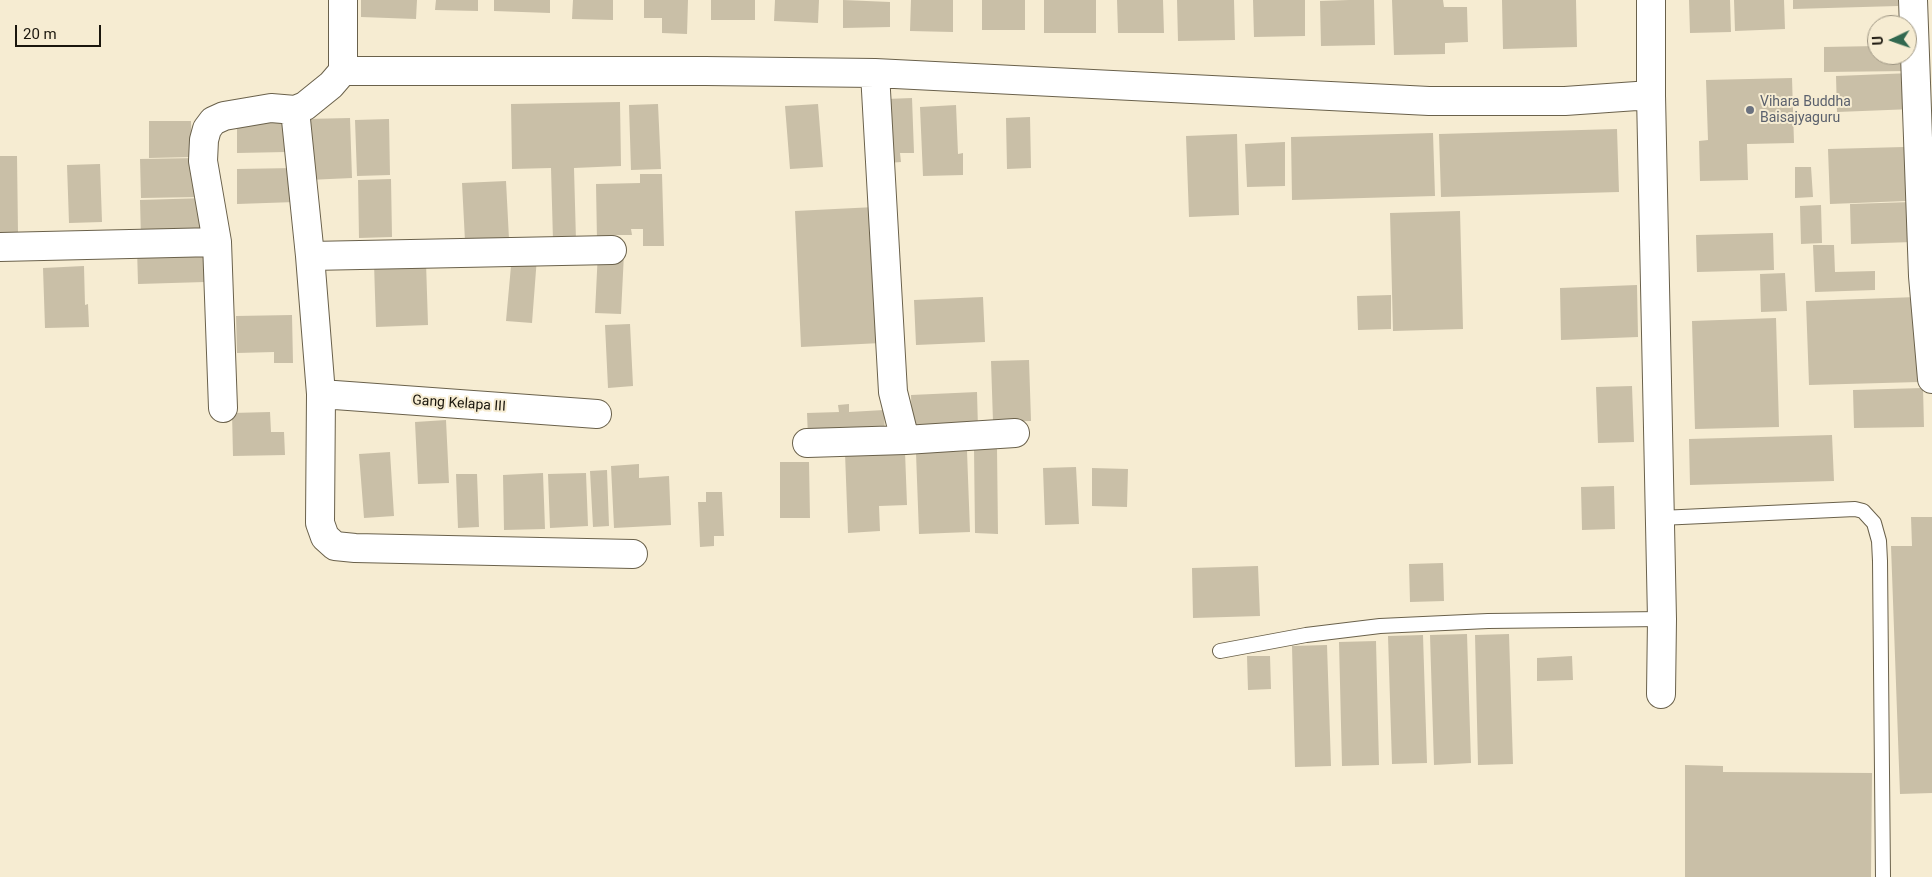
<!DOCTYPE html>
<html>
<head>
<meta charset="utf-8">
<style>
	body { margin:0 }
	#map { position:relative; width:1932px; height:877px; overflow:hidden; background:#f6ecd2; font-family:Roboto,sans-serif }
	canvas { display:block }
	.north { position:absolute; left:1867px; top:15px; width:50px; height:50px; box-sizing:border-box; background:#f6ecd2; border:1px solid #9e9683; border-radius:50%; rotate:267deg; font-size:14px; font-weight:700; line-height:20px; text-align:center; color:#1a160d }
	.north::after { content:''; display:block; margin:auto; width:18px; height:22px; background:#31684f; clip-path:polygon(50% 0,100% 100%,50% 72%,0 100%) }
	.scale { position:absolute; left:15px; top:25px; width:86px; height:22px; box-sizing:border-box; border:2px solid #1a160d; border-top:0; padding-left:6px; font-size:15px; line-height:18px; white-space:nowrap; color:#1a160d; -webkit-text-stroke:4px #f6ecd2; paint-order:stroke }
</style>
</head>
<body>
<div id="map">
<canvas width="1932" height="877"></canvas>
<div class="north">U</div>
<div class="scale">20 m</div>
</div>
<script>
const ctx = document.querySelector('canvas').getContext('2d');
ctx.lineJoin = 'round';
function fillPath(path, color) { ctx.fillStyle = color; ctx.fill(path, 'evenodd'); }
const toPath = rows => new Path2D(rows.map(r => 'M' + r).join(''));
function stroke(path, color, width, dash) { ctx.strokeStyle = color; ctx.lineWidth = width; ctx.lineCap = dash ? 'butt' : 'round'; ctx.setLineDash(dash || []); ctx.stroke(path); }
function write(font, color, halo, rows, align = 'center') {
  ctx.font = font + ' Roboto,sans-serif'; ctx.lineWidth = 4; ctx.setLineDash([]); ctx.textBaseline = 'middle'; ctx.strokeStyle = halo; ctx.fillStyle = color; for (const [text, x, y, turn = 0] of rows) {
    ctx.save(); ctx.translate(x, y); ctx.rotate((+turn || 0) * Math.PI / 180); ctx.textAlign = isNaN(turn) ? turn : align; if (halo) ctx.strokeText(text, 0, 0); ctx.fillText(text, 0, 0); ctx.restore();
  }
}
const building = toPath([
	[361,0,417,0,416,19,361,17],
	[436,0,478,0,478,11,435,10],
	[494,0,550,0,550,13,494,11],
	[573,0,613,0,613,20,572,19],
	[644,0,688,0,687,34,662,33,662,18,644,18],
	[711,0,755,0,755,20,711,20],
	[775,0,819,0,818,23,774,21],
	[843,0,890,2,890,27,843,28],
	[911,0,953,0,953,32,910,31],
	[982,0,1025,0,1025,30,982,30],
	[1044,0,1096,0,1096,33,1044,33],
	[1117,0,1163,0,1164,33,1118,33],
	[1177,0,1234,0,1235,40,1178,41],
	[1253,0,1305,0,1305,36,1254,37],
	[1349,0,1374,0,1375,45,1321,46,1320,1],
	[1392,0,1443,0,1444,7,1467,7,1468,42,1445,43,1445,54,1394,55],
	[1502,0,1576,0,1577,47,1503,49],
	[1689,0,1730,0,1731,32,1690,33],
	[1734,0,1784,0,1785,29,1735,31],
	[1793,0,1898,0,1898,6,1793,9],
	[1877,46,1877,55,1908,55,1909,71,1824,72,1824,47],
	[1912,73,1913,109,1837,112,1836,76],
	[1792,78,1794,143,1747,144,1748,180,1700,181,1699,141,1708,140,1706,80],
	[912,98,914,153,900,153,901,162,888,163,886,99],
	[620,102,621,166,574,168,576,241,553,241,551,168,512,169,511,104],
	[658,104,661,169,631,170,629,105],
	[818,104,823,167,790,169,785,106],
	[956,105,958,154,963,153,963,175,923,176,920,107],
	[285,114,286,152,237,153,237,115],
	[1030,117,1031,168,1007,169,1006,118],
	[350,118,352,178,308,180,305,119],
	[389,119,390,175,357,176,355,120],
	[149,121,191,121,192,157,149,158],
	[1617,129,1619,192,1441,197,1439,134],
	[1433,133,1435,196,1292,200,1291,137],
	[1237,134,1239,215,1189,217,1186,136],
	[1285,142,1285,186,1247,187,1245,144],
	[1904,147,1906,201,1830,204,1828,149],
	[0,156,17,156,18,233,0,233],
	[198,158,199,197,141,198,140,159],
	[100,164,102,222,69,223,67,165],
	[1795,167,1811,167,1813,197,1795,198],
	[294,168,295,202,237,204,237,169],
	[640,174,662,174,664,246,643,246,643,229,631,229,632,235,614,235,614,241,597,241,596,184,640,183],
	[391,179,392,237,359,238,358,180],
	[506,181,509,239,465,241,462,183],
	[206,198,207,237,141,239,140,200],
	[1912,202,1913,242,1851,244,1850,204],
	[1821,205,1822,243,1801,244,1800,206],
	[875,207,881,343,801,347,795,211],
	[1460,211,1463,329,1393,331,1390,213],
	[1773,233,1774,270,1697,272,1696,235],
	[1813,245,1834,245,1835,272,1875,271,1875,290,1815,292],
	[204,246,205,282,138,284,137,248],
	[598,251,624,253,621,314,595,313],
	[512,255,537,257,532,323,506,321],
	[426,262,428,325,376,327,374,263],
	[84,266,85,305,88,304,89,327,45,328,43,268],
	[1785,273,1787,311,1761,312,1760,274],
	[1637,285,1638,337,1561,340,1560,288],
	[1391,295,1391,329,1358,330,1357,296],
	[983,297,985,342,916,345,914,300],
	[1917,297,1919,382,1809,385,1806,301],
	[292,315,293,363,274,363,274,352,237,353,236,316],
	[1776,318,1779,427,1695,429,1692,321],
	[630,324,633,386,608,388,605,325],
	[1029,360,1031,421,993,422,991,361],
	[1632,386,1634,442,1598,443,1596,387],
	[1923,388,1924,427,1854,428,1853,390],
	[977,392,978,429,912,431,911,395],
	[849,404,849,412,884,410,885,435,808,438,807,413,839,412,838,405],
	[270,412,271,432,284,432,285,455,233,456,232,413],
	[446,420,449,483,418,484,415,422],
	[1832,435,1834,481,1690,485,1689,439],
	[974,448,997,448,998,534,975,533],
	[905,451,907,505,879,506,880,531,848,533,845,453],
	[967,451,970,532,919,534,916,453],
	[390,452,394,516,364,518,359,454],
	[780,462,809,462,810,518,780,518],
	[639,464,639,478,669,476,671,525,614,528,611,466],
	[1076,467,1079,524,1045,525,1043,468],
	[1092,468,1128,469,1127,507,1092,506],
	[607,470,609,526,593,527,590,471],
	[543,473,545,529,504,530,503,475],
	[586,473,588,526,550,528,548,474],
	[456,474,477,474,479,527,458,528],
	[1614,486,1615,529,1582,530,1581,487],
	[706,492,722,492,724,536,714,536,714,546,700,547,698,502,706,502],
	[1911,517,1932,517,1932,793,1900,794,1891,546,1912,546],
	[1443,563,1444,601,1410,602,1409,564],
	[1258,566,1260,616,1193,618,1192,568],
	[1467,634,1471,763,1434,765,1430,635],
	[1509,634,1513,764,1478,765,1475,635],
	[1423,635,1427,763,1392,764,1388,636],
	[1376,641,1379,765,1342,766,1339,642],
	[1327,645,1331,766,1295,767,1292,646],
	[1247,656,1270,656,1271,689,1248,690],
	[1572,656,1573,680,1537,681,1537,658],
	[1685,765,1723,766,1723,772,1872,773,1871,877,1685,877]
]);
const service = toPath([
	[1660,518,1855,509,1863,511,1874,523,1879,541,1880,561,1883,877],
	[1220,651,1306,635,1380,626,1488,621,1662,619]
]);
const minor = toPath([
	[343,0,343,71],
	[1651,0,1651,95,1662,619,1661,694],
	[1913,0,1923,276,1932,379],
	[343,71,705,71,875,73,1429,101,1565,101,1651,95],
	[875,73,893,392,905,440],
	[295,110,310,256,321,394,320,523,325,537,335,546,355,548,633,554],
	[0,247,217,242],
	[310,256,612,250],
	[321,394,597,414],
	[223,408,217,242,203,161,204,140,207,129,213,121,224,116,271,108,295,110,305,106,331,85,343,71],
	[807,443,905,440,1015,433]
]);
const markers = [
	[1750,110,5,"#6b7280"]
];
const worshipNames = [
	["Vihara Buddha",1760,102],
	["Baisajyaguru",1760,118]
];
const streetNames = [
	["Gang Kelapa III",459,404,4]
];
fillPath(building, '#c9bfa7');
stroke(service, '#6a614b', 16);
stroke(minor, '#6a614b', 30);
stroke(service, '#fff', 14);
stroke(minor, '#fff', 28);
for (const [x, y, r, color] of markers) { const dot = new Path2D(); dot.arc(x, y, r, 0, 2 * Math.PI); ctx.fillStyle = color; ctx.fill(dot); stroke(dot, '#f6ecd2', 2); }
write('14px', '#5b616d', '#f6ecd2', worshipNames, 'left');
write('14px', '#1a160d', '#f6ecd2', streetNames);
</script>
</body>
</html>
